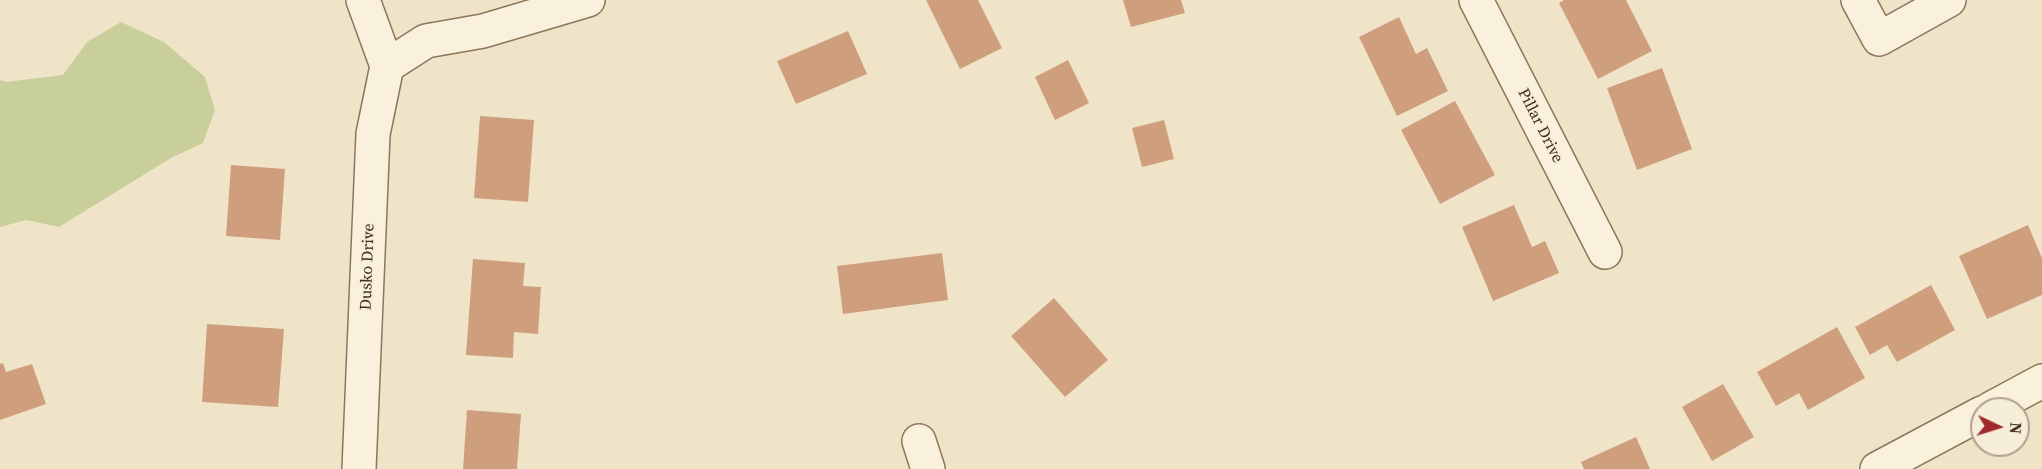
<!DOCTYPE html>
<html>
<head>
<meta charset="utf-8">
<style>
	body { margin:0 }
	#map { position:relative; width:2042px; height:469px; overflow:hidden; background:#f0e4c8; font-family:"Source Serif 4",serif }
	canvas { display:block }
	.north { position:absolute; left:1970px; top:397px; width:60px; height:60px; box-sizing:border-box; background:#f7eed8; border:2px solid #ada18e; border-radius:50%; rotate:94deg; font-size:16px; font-weight:700; line-height:24px; text-align:center; color:#3d2e20 }
	.north::after { content:''; display:block; margin:auto; width:21px; height:27px; background:#9e2a2b; clip-path:polygon(50% 0,100% 100%,50% 72%,0 100%) }
</style>
</head>
<body>
<div id="map">
<canvas width="2042" height="469"></canvas>
<div class="north">N</div>
</div>
<script>
const ctx = document.querySelector('canvas').getContext('2d');
ctx.lineJoin = 'round';
function fillPath(path, color) { ctx.fillStyle = color; ctx.fill(path, 'evenodd'); }
const toPath = rows => new Path2D(rows.map(r => 'M' + r).join(''));
function stroke(path, color, width, dash) { ctx.strokeStyle = color; ctx.lineWidth = width; ctx.lineCap = dash ? 'butt' : 'round'; ctx.setLineDash(dash || []); ctx.stroke(path); }
function write(font, color, halo, rows, align = 'center') {
  ctx.font = font + ' "Source Serif 4",serif'; ctx.lineWidth = 4.5; ctx.setLineDash([]); ctx.textBaseline = 'middle'; ctx.strokeStyle = halo; ctx.fillStyle = color; for (const [text, x, y, turn = 0] of rows) {
    ctx.save(); ctx.translate(x, y); ctx.rotate((+turn || 0) * Math.PI / 180); ctx.textAlign = isNaN(turn) ? turn : align; if (halo) ctx.strokeText(text, 0, 0); ctx.fillText(text, 0, 0); ctx.restore();
  }
}
const green = toPath([
	[121,22,164,42,205,77,215,110,203,143,171,158,59,227,26,220,0,227,0,80,6,82,63,75,87,42]
]);
const building = toPath([
	[926,0,978,0,1002,48,960,69],
	[1123,0,1181,0,1185,13,1131,27],
	[1564,0,1626,0,1652,51,1598,79,1559,3],
	[1399,17,1416,54,1427,48,1448,91,1397,116,1359,37],
	[848,31,867,74,796,104,777,61],
	[1068,60,1089,103,1055,120,1035,77],
	[1662,68,1692,149,1637,170,1607,88],
	[1455,101,1495,175,1440,204,1401,130],
	[480,116,534,120,528,202,474,198],
	[1164,120,1174,159,1142,167,1132,128],
	[231,165,285,169,280,240,226,236],
	[1514,205,1532,247,1545,241,1559,273,1493,301,1462,227],
	[2028,225,2042,258,2042,295,1987,319,1959,256],
	[942,253,948,300,843,314,837,266],
	[473,259,525,263,523,286,541,287,538,334,514,332,513,358,466,355],
	[1931,285,1955,330,1897,362,1887,345,1870,355,1855,327],
	[1054,298,1108,360,1065,397,1011,336],
	[207,324,284,329,278,407,202,402],
	[1837,327,1865,378,1808,410,1799,393,1776,406,1757,372],
	[3,363,6,372,32,364,46,404,0,420,0,364],
	[1723,384,1754,437,1712,461,1682,407],
	[467,410,521,414,517,469,463,469],
	[1636,437,1650,469,1584,469,1581,462]
]);
const minor = toPath([
	[363,0,387,66],
	[1476,0,1605,252],
	[1858,0,1879,39,1949,0],
	[387,66,426,41,483,31,588,0],
	[1990,409,2042,381],
	[919,441,928,469],
	[359,469,373,134,387,66],
	[1877,469,1982,413]
]);
const streetNames = [
	["Pillar Drive",1540,126,63],
	["Dusko Drive",368,267,-88]
];
fillPath(green, '#c9cf9b');
fillPath(building, '#cf9f7d');
stroke(minor, '#8d765c', 36);
stroke(minor, '#faf1dc', 33);
write('16px', '#3d2e20', '#f7eed8', streetNames);
</script>
</body>
</html>
